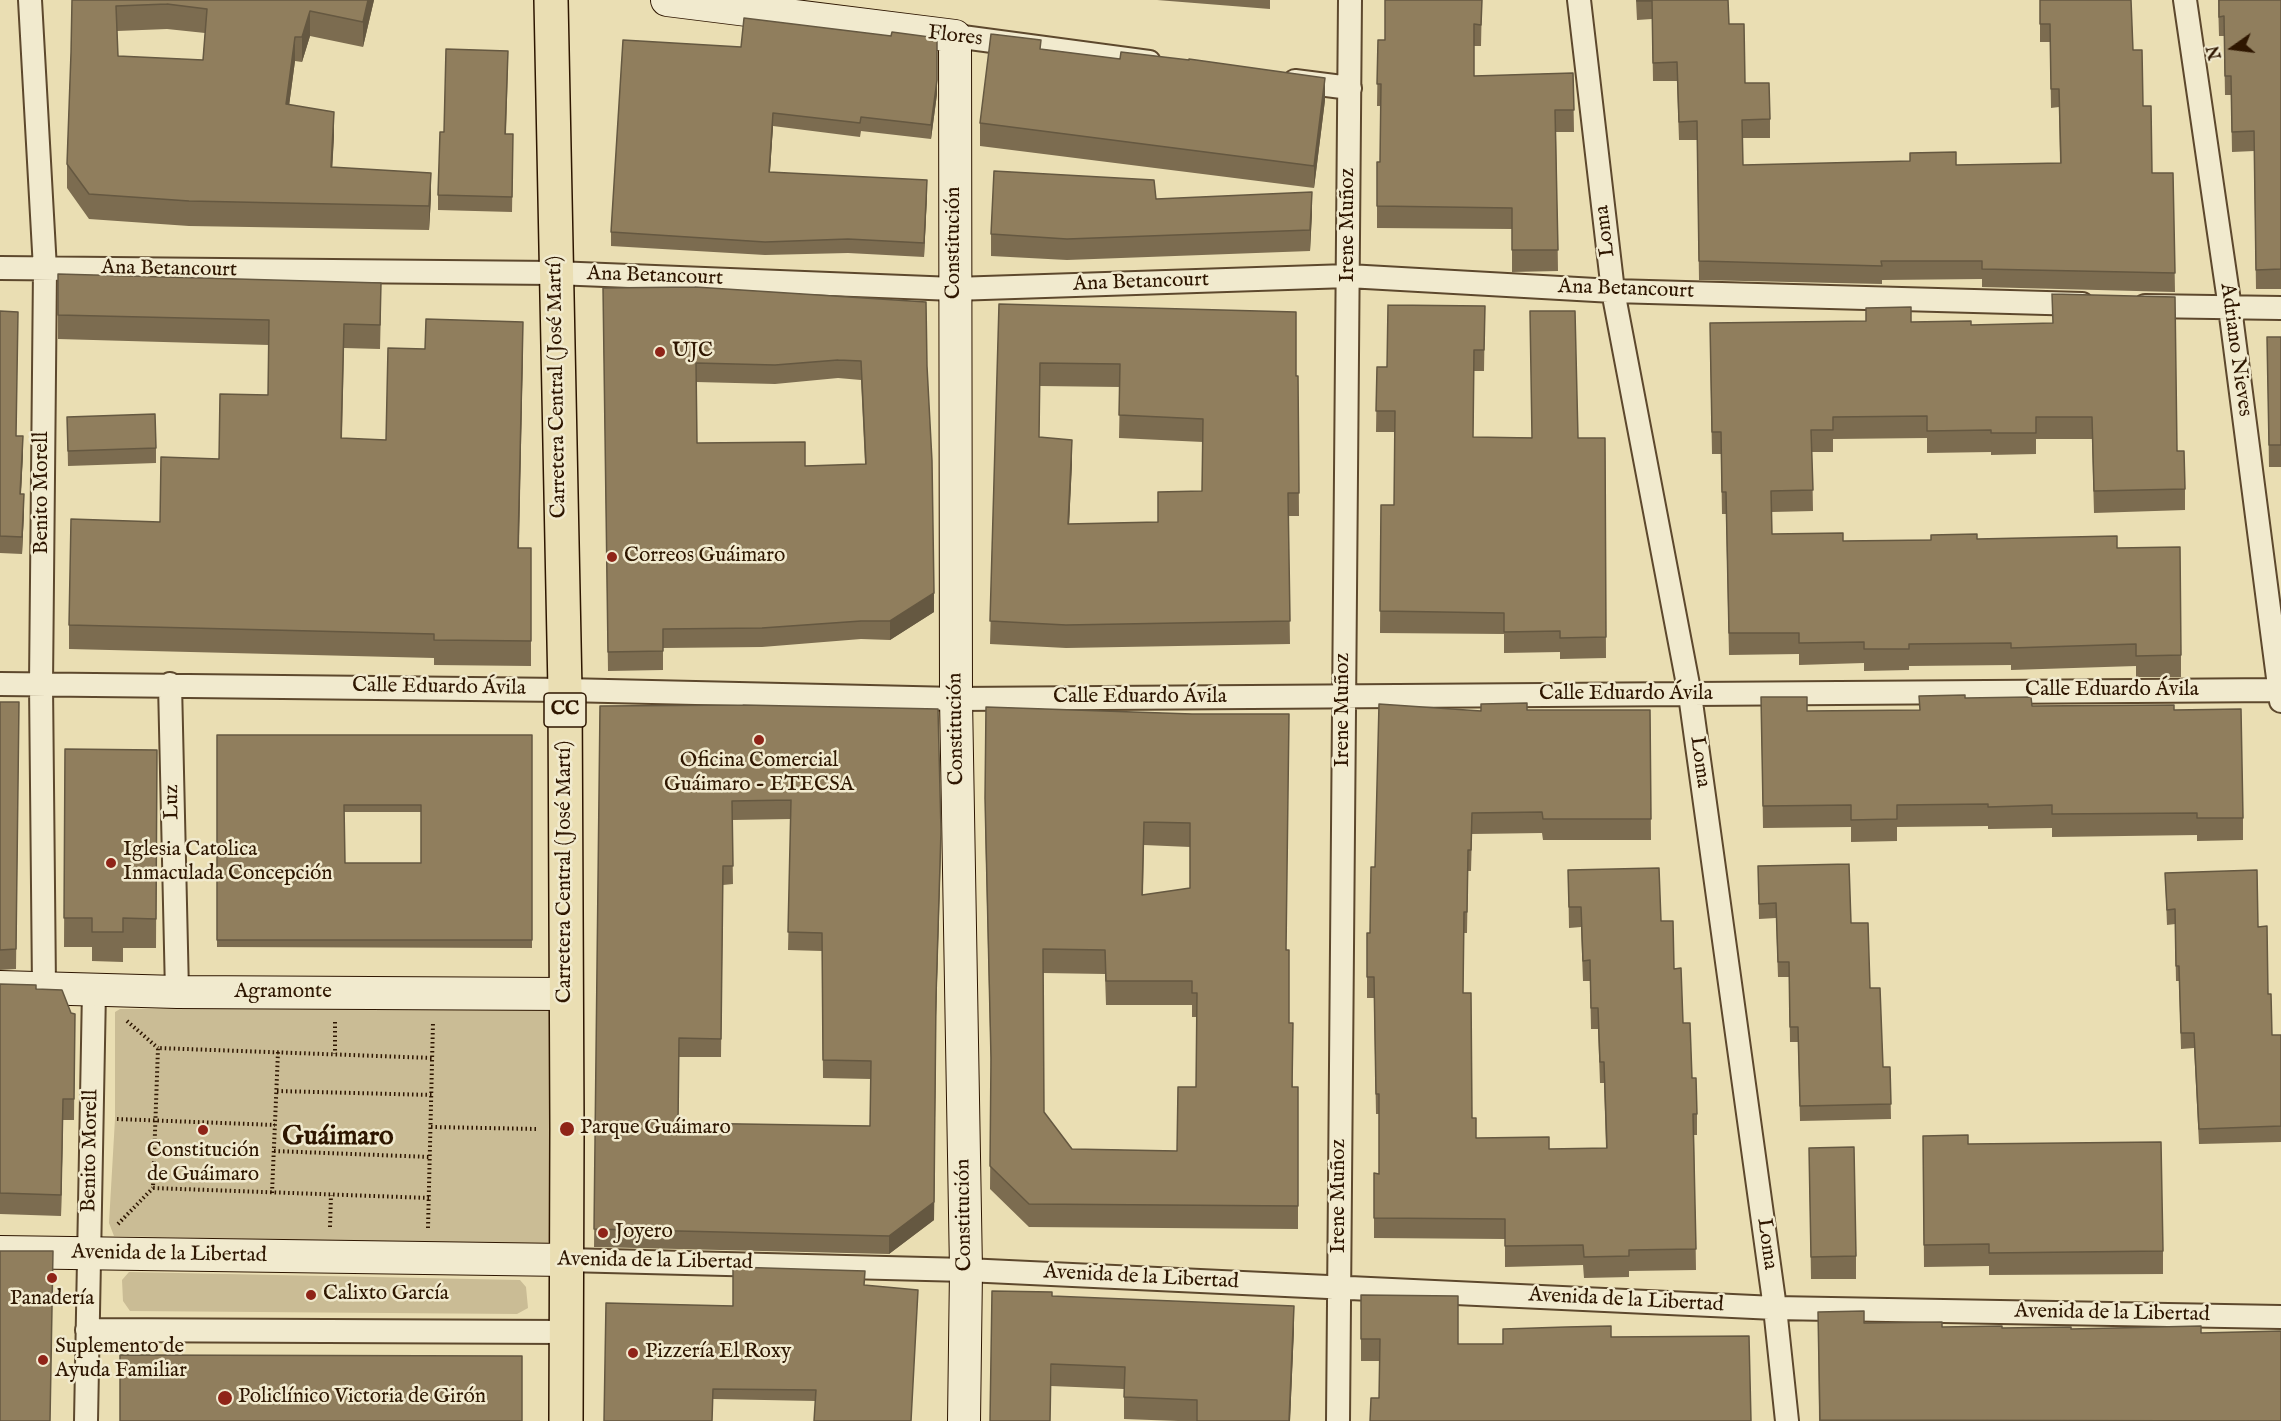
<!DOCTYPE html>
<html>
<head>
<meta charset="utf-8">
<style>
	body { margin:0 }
	#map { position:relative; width:2281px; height:1421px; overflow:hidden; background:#eadeb3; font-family:"IM FELL English",serif }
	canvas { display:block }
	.north { position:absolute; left:2203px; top:18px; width:60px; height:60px; -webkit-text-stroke:4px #f1eace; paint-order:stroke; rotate:256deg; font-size:16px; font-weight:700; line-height:24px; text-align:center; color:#2e1600 }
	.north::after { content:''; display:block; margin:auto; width:21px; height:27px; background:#2e1600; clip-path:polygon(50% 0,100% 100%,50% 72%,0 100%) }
</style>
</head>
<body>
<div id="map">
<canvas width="2281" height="1421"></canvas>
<div class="north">N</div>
</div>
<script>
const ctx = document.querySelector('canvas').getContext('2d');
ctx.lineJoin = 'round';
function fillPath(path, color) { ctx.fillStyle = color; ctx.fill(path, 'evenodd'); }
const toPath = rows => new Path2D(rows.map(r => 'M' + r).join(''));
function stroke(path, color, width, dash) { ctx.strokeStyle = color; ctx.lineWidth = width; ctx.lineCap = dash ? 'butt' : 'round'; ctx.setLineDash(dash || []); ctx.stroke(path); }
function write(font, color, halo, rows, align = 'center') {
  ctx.font = font + ' "IM FELL English",serif'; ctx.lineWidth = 5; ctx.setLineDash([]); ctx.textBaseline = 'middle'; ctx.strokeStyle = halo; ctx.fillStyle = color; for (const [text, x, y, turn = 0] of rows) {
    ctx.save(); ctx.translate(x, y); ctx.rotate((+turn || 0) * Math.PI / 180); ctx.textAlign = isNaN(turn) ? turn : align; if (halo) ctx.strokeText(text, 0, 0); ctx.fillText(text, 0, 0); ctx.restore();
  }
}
const green = toPath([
	[548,1007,556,1017,554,1233,546,1246,114,1236,109,1223,115,1119,115,1012,120,1009],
	[129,1272,520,1280,526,1287,528,1308,517,1314,130,1311,123,1301,122,1280]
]);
const path = toPath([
	[127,1021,158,1048],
	[335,1022,335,1054],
	[277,1091,432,1095],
	[117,1119,275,1125],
	[431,1127,538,1129],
	[274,1151,430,1157],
	[272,1193,278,1052],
	[429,1198,153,1188,158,1048,433,1058],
	[118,1224,153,1188],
	[330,1227,331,1195],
	[428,1228,433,1022]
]);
const street = toPath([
	[30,0,45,269,41,684,44,987],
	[1579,0,1613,291,1690,695,1775,1308,1787,1421],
	[2185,0,2230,308,2281,701],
	[955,36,1149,62],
	[1295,81,1350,88],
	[0,268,555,273,954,289,1348,276,1613,291,2082,304],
	[2145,306,2281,308],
	[0,684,565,690,956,699,2281,690],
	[170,684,177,992],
	[566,1260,966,1270,1775,1308,2281,1317],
	[87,1330,566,1332],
	[86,1421,94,990],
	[1338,1421,1350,0]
]);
const secondary = toPath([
	[667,0,955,36,956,699,966,1270,964,1421],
	[0,987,177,992,566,994],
	[0,1252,566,1260]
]);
const highway = toPath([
	[551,0,565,690,567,1129,566,1421]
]);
const wall = toPath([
	[72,0,374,0,363,47,310,36,302,62,295,61,289,105,334,136,332,167,431,197,429,230,189,226,89,219,67,188,67,164,71,53],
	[167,29,205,33,203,60,118,56,117,31],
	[1157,0,1270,0,1270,9],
	[1482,0,1481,46,1474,46,1474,76,1573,73,1574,132,1556,132,1558,271,1512,272,1512,229,1377,228,1377,162,1380,162,1380,106,1377,106,1378,40,1385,40],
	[1636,0,1728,0,1729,24,1745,83,1770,119,1770,138,1742,138,1743,165,1956,165,2060,163,2059,107,2051,108,2050,42,2040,42,2040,0,2133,50,2143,106,2152,173,2173,173,2175,292,1982,287,1982,279,1882,280,1882,284,1699,280,1697,140,1679,140,1677,81,1653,81,1652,19,1637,20],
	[2218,0,2281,0,2281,289,2256,289,2254,151,2232,152,2231,95,2225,95,2224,36,2219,36],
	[891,36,937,94,931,139,861,131,860,137,773,126,770,172,927,194,924,257,848,253,765,255,611,246,611,232,741,47],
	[1041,49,1120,59,1325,100,1314,188,980,146,980,123],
	[508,66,506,134,513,149,512,212,438,210,438,195,444,132],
	[1156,199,1312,213,1310,251,1067,260,991,256,991,234],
	[58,274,381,307,380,349,344,348,342,438,386,440,425,349,523,346,519,548,531,548,531,666,434,665,434,658,69,649,69,625,219,459,268,395,269,345,58,339],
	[603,288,927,366,934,612,890,640,861,639,762,647,663,648,663,670,608,671],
	[838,378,861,380,865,464,805,466,697,443,696,382,775,384],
	[999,304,1298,376,1299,516,1288,516,1290,644,1066,648,990,644],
	[1040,386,1120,387,1119,438,1203,442,1202,491,1158,522,1069,524,1072,463,1039,437],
	[1485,306,1484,371,1474,371,1473,437,1578,438,1605,438,1606,658,1560,659,1560,652,1504,653,1504,634,1380,633,1381,505,1394,505,1395,432,1376,432,1377,367,1387,367],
	[0,311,16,436,23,453,21,494,24,511,22,554,0,553],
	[1911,322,1971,325,2177,451,2185,489,2185,510,2094,513,2092,439,2036,439,2036,454,1991,455,1991,452,1927,453,1927,438,1833,439,1833,452,1812,452,1813,511,1772,512,1772,534,1843,541,1977,539,2117,548,2181,655,2181,677,2136,677,2136,666,2011,670,2011,665,1909,666,1909,670,1864,671,1864,663,1799,665,1799,654,1729,655,1726,514,1722,514,1721,454,1712,454,1710,345],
	[2267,337,2281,337,2281,467,2269,467],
	[67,417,156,448,156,463,68,466],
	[1761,697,1807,711,1919,710,1965,698,2032,706,2174,710,2243,818,2243,840,2197,841,2197,835,2052,837,2052,828,1988,829,1988,826,1897,827,1897,841,1851,842,1851,827,1763,828],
	[0,702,19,702,16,969,0,970],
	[600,706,941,849,936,1016,934,1220,889,1254,594,1247],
	[791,819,788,950,822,951,823,1078,871,1079,870,1126,678,1123,679,1057,721,1057,723,885,733,884,732,820],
	[986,707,1192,714,1287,950,1289,1023,1293,1087,1298,1087,1298,1229,1029,1227,990,1189,991,1074,985,822],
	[1144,845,1190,847,1190,888,1143,895],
	[1043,973,1105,974,1106,1005,1192,1005,1192,1017,1197,1017,1196,1087,1177,1151,1072,1149,1044,1112],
	[1650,710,1651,840,1543,840,1542,833,1472,834,1471,871,1468,871,1467,933,1464,933,1463,993,1472,1118,1476,1138,1549,1149,1606,1148,1604,1083,1600,1083,1598,1029,1591,1029,1590,981,1583,981,1581,927,1569,928,1568,870,1661,921,1674,969,1697,1114,1697,1135,1694,1135,1696,1270,1629,1271,1629,1277,1584,1278,1583,1265,1505,1267,1505,1239,1374,1238,1374,1173,1379,1174,1379,1114,1376,1114,1374,998,1367,998,1367,933,1370,933,1375,867,1481,711],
	[217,735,532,735,532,948,217,947],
	[344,812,421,812,421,863,345,863],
	[65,749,157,750,156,948,123,948,123,962,92,961,92,947,64,947],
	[1758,866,1851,923,1870,988,1883,1067,1890,1067,1891,1119,1800,1121,1798,1042,1790,1042,1789,977,1778,977,1776,918,1759,919],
	[2165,873,2258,927,2268,994,2272,1035,2281,1035,2281,1142,2199,1144,2194,1048,2181,1049,2179,981,2176,981,2175,924,2167,925],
	[0,984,36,989,71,1013,75,1014,74,1120,63,1120,61,1216,0,1214],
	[1923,1136,1968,1144,2163,1251,2163,1274,1989,1275,1989,1266,1924,1267],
	[1809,1148,1856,1256,1856,1279,1811,1279],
	[865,1286,918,1300,816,1401,713,1399,606,1303,733,1306],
	[1361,1295,1458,1344,1503,1344,1566,1327,1379,1398,1380,1361,1361,1361],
	[1052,1296,1294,1328,1290,1421,1178,1421,1124,1419,1124,1389,1051,1386],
	[1818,1312,1864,1323,1942,1327,2071,1329,2201,1333,2281,1421,1819,1421]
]);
const shadedWall = toPath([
	[368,0,374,0,363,47,363,22],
	[310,11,310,36,302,62,302,37],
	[295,37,295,61,286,129,286,104],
	[1325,78,1325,100,1314,188,1314,166],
	[937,80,937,94,931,139,931,125],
	[334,112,334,136,331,192,331,167],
	[773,113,773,126,769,186,769,172],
	[431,173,431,197,429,230,429,206],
	[927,180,927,194,924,257,924,243],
	[1312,192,1312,213,1310,251,1310,230],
	[523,322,523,346,518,572,518,548],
	[23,436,23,453,20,511,20,494],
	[1072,440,1072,463,1068,547,1068,524],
	[24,494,24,511,22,554,22,537],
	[934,593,934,612,890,640,890,621],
	[941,831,936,1016,934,1220,889,1254,889,1236,936,997],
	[63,1099,63,1120,61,1216,61,1195],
	[1294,1306,1294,1328,1290,1421,1289,1421]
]);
const building = toPath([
	[72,0,368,0,363,22,310,11,302,37,295,37,286,104,334,112,331,167,431,173,429,206,189,201,89,194,67,164,71,53,72,0],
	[167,4,207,9,203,60,118,56,116,6,167,4],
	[1385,0,1482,0,1481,25,1474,24,1474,76,1573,73,1574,110,1555,110,1558,250,1512,250,1512,208,1377,206,1377,162,1380,162,1381,84,1377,84,1378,40,1385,40,1385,0],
	[1637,0,1728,0,1729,24,1744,24,1745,83,1769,83,1770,119,1742,120,1743,165,1910,161,1910,153,1956,152,1956,165,2061,163,2059,89,2051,89,2050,24,2040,24,2040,0,2131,0,2133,50,2142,50,2143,106,2151,106,2152,173,2173,173,2175,273,1982,269,1982,261,1881,261,1882,266,1699,261,1697,121,1679,122,1677,62,1653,63,1652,1,1637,1,1637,0],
	[2219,0,2281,0,2281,269,2256,270,2254,131,2232,132,2231,76,2225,76,2224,16,2219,17,2219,0],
	[744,18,891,36,892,32,937,38,937,80,931,125,861,117,860,123,773,113,769,172,927,180,924,243,848,239,765,242,611,232,623,40,741,47,744,18],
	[991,34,1041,40,1040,49,1120,59,1121,52,1189,60,1189,59,1325,78,1314,166,980,123,991,34],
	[446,49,508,51,505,134,513,134,512,197,438,195,440,132,444,132,446,49],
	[994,171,1154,180,1156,199,1312,192,1310,230,1067,239,991,234,994,171],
	[58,274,381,283,380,325,344,324,341,438,386,440,388,348,425,349,426,319,523,322,518,548,531,548,531,641,434,640,434,634,69,625,71,519,160,522,161,457,219,459,220,394,268,395,269,320,58,315,58,274],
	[695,287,926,302,927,366,932,461,934,593,890,621,861,621,762,628,663,629,663,651,608,652,603,288,695,287],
	[838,360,861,361,866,464,805,466,805,442,697,443,696,363,775,365,838,360],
	[2052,294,2175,297,2177,451,2184,451,2185,489,2094,491,2092,417,2036,417,2036,433,1991,433,1991,430,1927,431,1927,416,1833,417,1833,430,1811,430,1813,490,1771,491,1772,534,1843,533,1843,541,1931,540,1931,535,1977,534,1977,539,2117,536,2117,548,2180,547,2181,655,2136,656,2136,644,2011,648,2011,643,1909,644,1909,649,1864,649,1864,642,1799,643,1799,633,1729,633,1726,492,1722,492,1721,432,1712,432,1710,323,1866,321,1866,308,1911,307,1911,322,1971,321,1971,325,2053,323,2052,294],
	[999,304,1296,312,1296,376,1298,376,1299,493,1288,493,1290,621,1066,625,990,621,999,304],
	[1040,363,1120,364,1119,415,1203,419,1202,491,1158,492,1158,522,1068,524,1072,440,1039,437,1040,363],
	[1388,305,1485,306,1484,350,1474,350,1473,437,1532,438,1530,311,1575,311,1578,438,1605,438,1606,637,1560,638,1560,631,1504,632,1504,613,1380,611,1381,505,1394,505,1395,411,1376,411,1377,367,1387,367,1388,305],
	[0,311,18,312,16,436,23,436,20,494,24,494,22,537,0,536,0,311],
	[2267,337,2281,337,2281,445,2269,445,2267,337],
	[155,414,156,448,68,451,67,417,155,414],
	[1965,695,1965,698,2031,697,2032,706,2174,705,2174,710,2241,709,2243,818,2197,818,2197,813,2052,814,2052,805,1988,807,1988,804,1897,805,1897,819,1851,820,1851,805,1763,806,1761,697,1807,697,1807,711,1920,710,1919,696,1965,695],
	[0,702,19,702,16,949,0,950,0,702],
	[1527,703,1527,710,1650,710,1651,819,1543,819,1542,812,1472,813,1471,850,1468,850,1467,912,1464,912,1463,993,1471,993,1472,1118,1476,1118,1476,1138,1549,1137,1549,1149,1607,1148,1604,1062,1600,1062,1598,1008,1591,1008,1590,960,1583,961,1581,907,1569,907,1568,870,1659,868,1661,921,1673,921,1674,969,1681,968,1683,1023,1690,1023,1692,1078,1696,1078,1697,1114,1693,1114,1696,1249,1629,1250,1629,1256,1584,1257,1583,1245,1505,1246,1505,1219,1374,1218,1374,1173,1379,1174,1379,1094,1376,1094,1374,977,1367,977,1367,933,1370,933,1371,867,1375,867,1379,704,1481,711,1481,704,1527,703],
	[743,705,938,709,941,831,936,997,934,1202,889,1236,594,1229,600,706,743,705],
	[791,800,788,932,822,933,823,1060,871,1061,870,1126,678,1123,679,1038,721,1039,723,866,733,866,732,801,791,800],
	[986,707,1192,714,1289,714,1286,950,1289,950,1289,1023,1293,1023,1292,1087,1298,1087,1298,1206,1029,1204,990,1166,991,1058,985,798,986,707],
	[1144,822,1190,823,1190,888,1142,895,1144,822],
	[1043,949,1105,950,1106,981,1192,981,1192,993,1197,993,1196,1087,1178,1087,1177,1151,1072,1149,1044,1112,1043,949],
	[217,735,532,735,532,940,217,940,217,735],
	[344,805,421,805,421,863,345,863,344,805],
	[65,749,157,750,156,919,123,918,123,932,92,932,92,918,64,918,65,749],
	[1849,864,1851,923,1868,923,1870,988,1880,988,1883,1067,1890,1067,1891,1104,1800,1106,1798,1027,1790,1027,1789,962,1778,962,1776,903,1759,904,1758,866,1849,864],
	[2257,870,2258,927,2267,926,2268,994,2271,994,2272,1035,2281,1035,2281,1126,2199,1129,2194,1033,2181,1033,2179,966,2176,966,2175,909,2167,910,2165,873,2257,870],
	[0,984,36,985,36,989,62,990,71,1013,75,1014,74,1099,63,1099,61,1195,0,1193,0,984],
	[1968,1135,1968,1144,2161,1142,2163,1251,1989,1253,1989,1244,1924,1245,1923,1136,1968,1135],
	[1854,1147,1856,1256,1811,1257,1809,1148,1854,1147],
	[0,1251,53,1251,50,1421,0,1421,0,1251],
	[733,1267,865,1271,864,1285,918,1290,911,1421,814,1421,816,1390,713,1389,712,1421,604,1421,606,1303,733,1306,733,1267],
	[992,1291,1052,1292,1052,1296,1294,1306,1289,1421,1197,1421,1197,1400,1124,1397,1125,1367,1051,1364,1050,1421,990,1421,992,1291],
	[1361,1295,1458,1296,1458,1344,1503,1344,1503,1329,1566,1327,1611,1326,1611,1337,1749,1336,1751,1421,1370,1421,1371,1398,1379,1398,1380,1339,1361,1339,1361,1295],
	[1864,1311,1864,1323,1942,1322,1942,1327,2002,1326,2002,1328,2071,1327,2071,1329,2201,1326,2201,1333,2281,1331,2281,1421,1820,1420,1818,1312,1864,1311],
	[120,1355,522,1356,522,1421,120,1421,120,1355]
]);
const markers = [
	[660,352,6,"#8f2418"],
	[612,557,6,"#8f2418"],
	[759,740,6,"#8f2418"],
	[111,863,6,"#8f2418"],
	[567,1129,8,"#8f2418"],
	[203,1130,6,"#8f2418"],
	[603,1233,6,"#8f2418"],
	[52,1278,6,"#8f2418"],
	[311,1295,6,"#8f2418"],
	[633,1353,6,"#8f2418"],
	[43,1360,6,"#8f2418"],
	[225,1398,8,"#8f2418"]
];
const shields = [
	[565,710,42]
];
const shieldNames = [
	["CC",565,710]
];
const streetNames = [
	["Flores",955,37,7],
	["Irene Muñoz",1349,225,-90],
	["Loma",1606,231,-97],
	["Constitución",955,243,-90],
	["Ana Betancourt",169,270,1],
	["Ana Betancourt",655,277,2],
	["Ana Betancourt",1141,283,-2],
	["Ana Betancourt",1626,290,2],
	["Adriano Nieves",2235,350,82],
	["Carretera Central (José Martí)",558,387,-91],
	["Benito Morell",43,493,-90],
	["Calle Eduardo Ávila",439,688,1],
	["Calle Eduardo Ávila",2112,691],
	["Calle Eduardo Ávila",1626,695],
	["Calle Eduardo Ávila",1140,698],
	["Irene Muñoz",1344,710,-90],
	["Constitución",957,729,-91],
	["Loma",1699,762,82],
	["Luz",173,802,-91],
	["Carretera Central (José Martí)",566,872,-90],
	["Agramonte",283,993],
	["Benito Morell",91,1151,-89],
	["Irene Muñoz",1340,1196,-90],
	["Constitución",965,1215,-91],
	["Loma",1766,1244,82],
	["Avenida de la Libertad",169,1255,1],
	["Avenida de la Libertad",655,1262,1],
	["Avenida de la Libertad",1141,1278,3],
	["Avenida de la Libertad",1626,1301,3],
	["Avenida de la Libertad",2112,1314,1]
];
const poiNames = [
	["UJC",672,352],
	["Correos Guáimaro",624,557],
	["Oficina Comercial",759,762,"center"],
	["Guáimaro - ETECSA",759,786,"center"],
	["Iglesia Catolica",123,851],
	["Inmaculada Concepción",123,875],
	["Parque Guáimaro",580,1129],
	["Constitución",203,1152,"center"],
	["de Guáimaro",203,1176,"center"],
	["Joyero",615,1233],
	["Calixto García",323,1295],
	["Panadería",52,1300,"center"],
	["Suplemento de",55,1348],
	["Ayuda Familiar",55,1372],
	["Pizzería El Roxy",645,1353],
	["Policlínico Victoria de Girón",238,1398]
];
const districtNames = [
	["Guáimaro",338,1138]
];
fillPath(green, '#cabc95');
stroke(street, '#5d482d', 26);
stroke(secondary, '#2e1600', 34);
stroke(highway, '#2e1600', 36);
stroke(path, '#2e1600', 4, [1.5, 3]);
stroke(street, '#f1eace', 22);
stroke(secondary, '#f1eace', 32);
stroke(highway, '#eadeb3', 33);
fillPath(wall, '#7c6c50');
fillPath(shadedWall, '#655841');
fillPath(building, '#907e5d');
stroke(building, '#655841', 1.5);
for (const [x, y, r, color] of markers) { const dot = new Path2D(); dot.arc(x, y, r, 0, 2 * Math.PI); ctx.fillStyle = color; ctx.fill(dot); stroke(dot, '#f1eace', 2); }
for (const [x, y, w] of shields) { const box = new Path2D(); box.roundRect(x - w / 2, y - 17, w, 34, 4.5); ctx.fillStyle = '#f1eace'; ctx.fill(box); stroke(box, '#2e1600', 1.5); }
write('bold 20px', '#2e1600', null, shieldNames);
write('21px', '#2e1600', '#f1eace', streetNames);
write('21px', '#2e1600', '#f1eace', poiNames, 'left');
write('bold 27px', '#2e1600', '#f1eace', districtNames);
</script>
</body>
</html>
